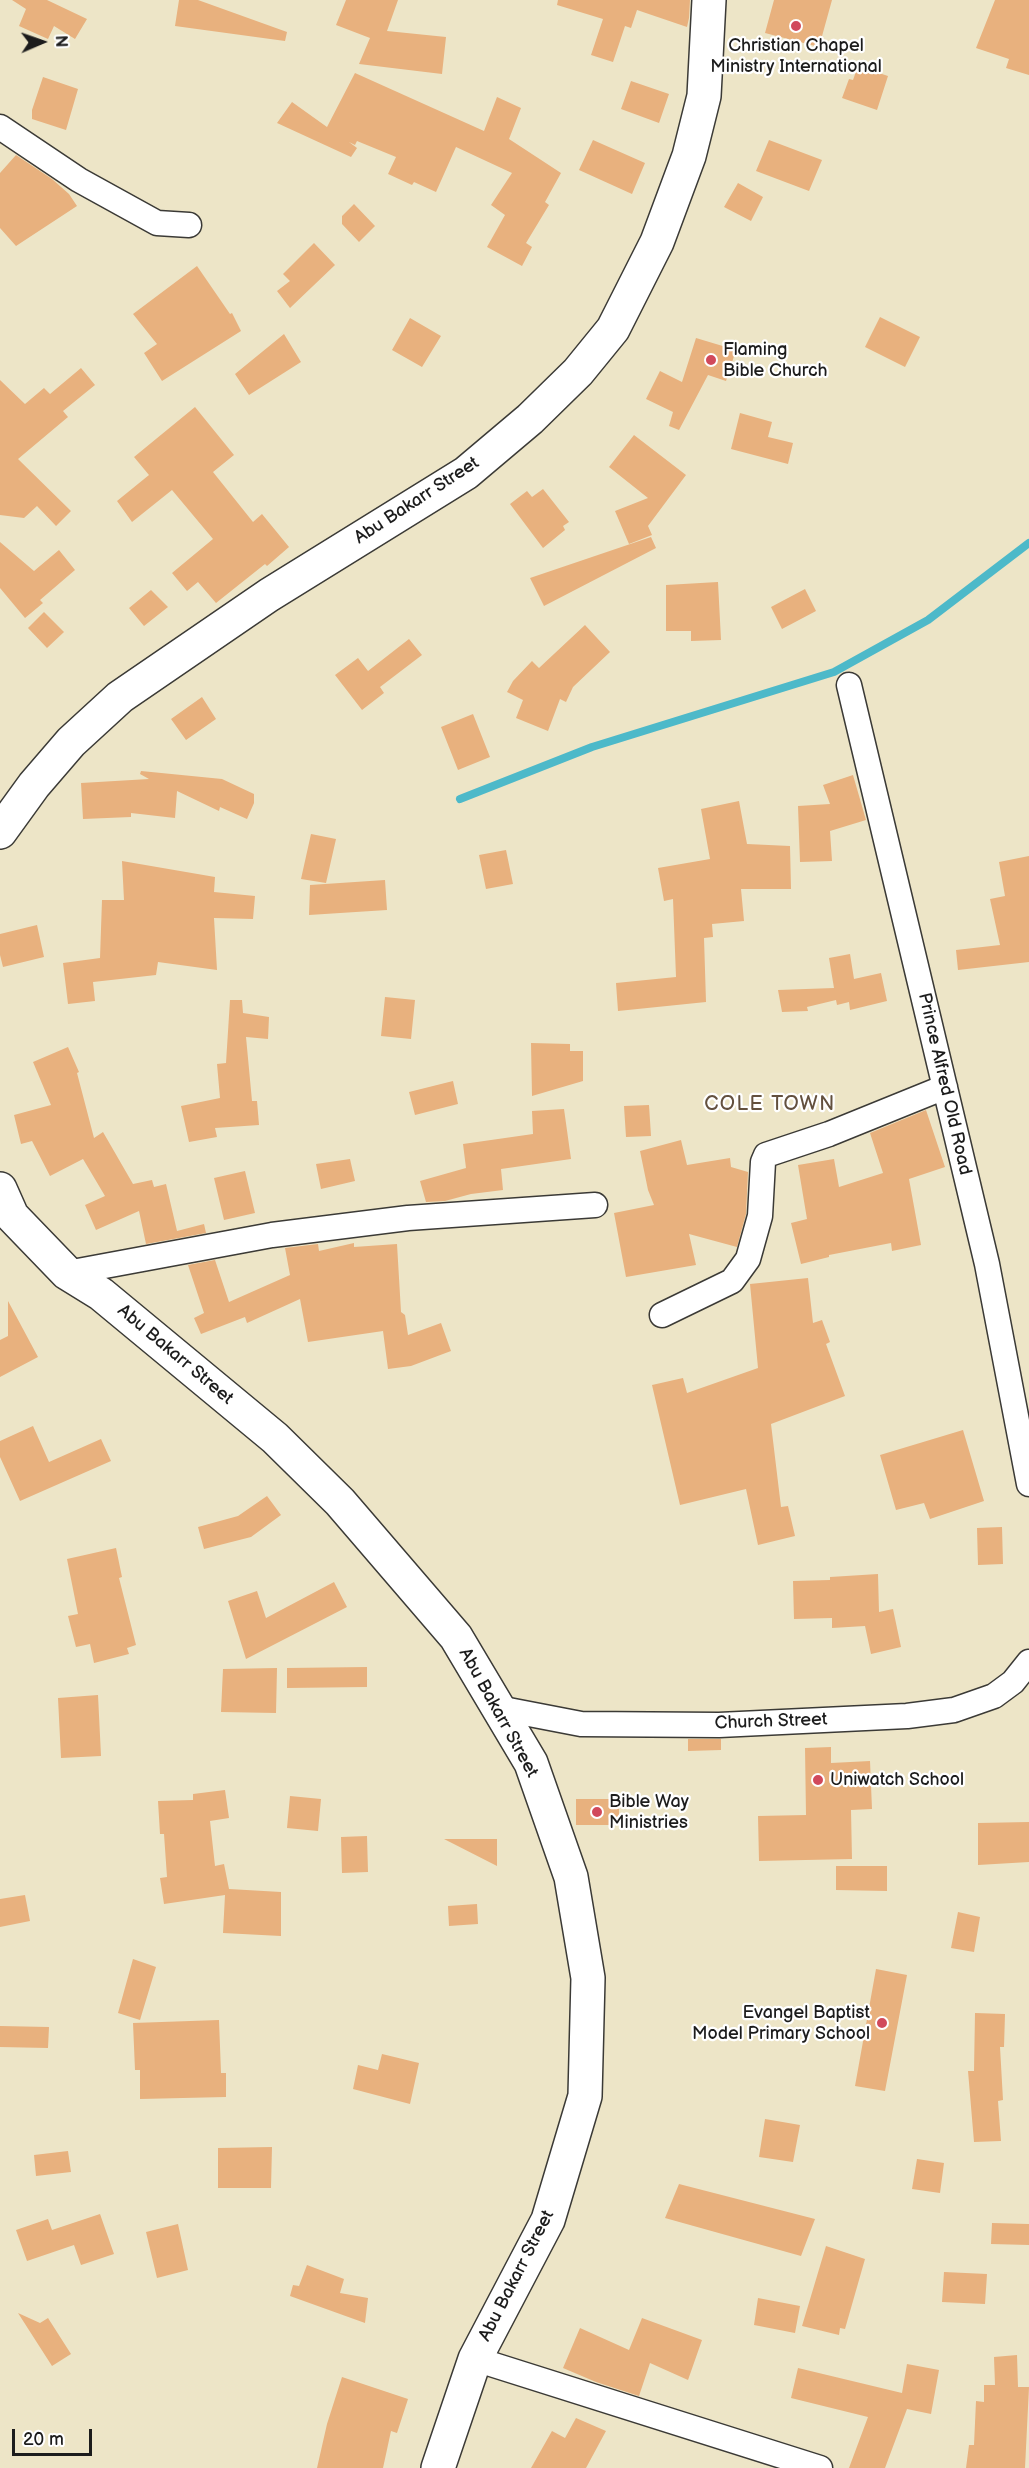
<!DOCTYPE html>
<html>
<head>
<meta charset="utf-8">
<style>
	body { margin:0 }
	#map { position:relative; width:1029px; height:2468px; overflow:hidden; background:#ede5c7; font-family:"Balsamiq Sans",sans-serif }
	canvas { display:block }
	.north { position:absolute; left:12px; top:12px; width:60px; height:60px; -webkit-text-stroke:4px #fff; paint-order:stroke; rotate:88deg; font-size:16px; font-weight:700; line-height:24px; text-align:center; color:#1c1c1c }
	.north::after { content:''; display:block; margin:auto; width:21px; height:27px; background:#1c1c1c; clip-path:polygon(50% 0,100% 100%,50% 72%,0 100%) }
	.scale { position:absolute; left:12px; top:2429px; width:80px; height:27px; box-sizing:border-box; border:3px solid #1c1c1c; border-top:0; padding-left:8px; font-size:18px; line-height:21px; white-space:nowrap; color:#1c1c1c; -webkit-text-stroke:4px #fff; paint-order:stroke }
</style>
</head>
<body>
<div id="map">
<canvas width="1029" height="2468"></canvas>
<div class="north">N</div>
<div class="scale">20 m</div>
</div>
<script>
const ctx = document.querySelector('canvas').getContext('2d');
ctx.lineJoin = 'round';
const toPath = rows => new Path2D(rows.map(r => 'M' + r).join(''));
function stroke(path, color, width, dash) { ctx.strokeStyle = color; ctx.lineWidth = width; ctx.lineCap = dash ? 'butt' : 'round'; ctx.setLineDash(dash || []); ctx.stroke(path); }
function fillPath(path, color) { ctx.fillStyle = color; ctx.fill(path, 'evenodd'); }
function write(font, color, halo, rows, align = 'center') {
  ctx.font = font + ' "Balsamiq Sans",sans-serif'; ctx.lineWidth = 4.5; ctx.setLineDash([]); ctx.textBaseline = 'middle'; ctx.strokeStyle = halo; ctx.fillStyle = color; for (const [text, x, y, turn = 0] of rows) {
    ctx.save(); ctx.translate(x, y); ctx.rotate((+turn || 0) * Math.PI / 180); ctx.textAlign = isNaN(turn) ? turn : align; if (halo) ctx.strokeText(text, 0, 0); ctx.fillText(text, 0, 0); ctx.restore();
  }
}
const stream = toPath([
	[460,799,592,747,834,672,928,620,1029,543]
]);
const building = toPath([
	[12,0,47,0,87,19,75,39,54,26,48,39,19,26,26,9],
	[179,0,198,0,287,32,285,41,175,26],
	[346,0,398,0,387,31,446,37,442,74,359,64,370,38,336,25],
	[558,0,690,0,689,18,687,27,637,10,631,28,625,26,613,62,591,55,603,19,557,5],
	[774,0,832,0,819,47,765,33],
	[995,0,1029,0,1029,75,1006,68,1009,59,976,48],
	[858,66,888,76,877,110,842,98,849,79,853,80],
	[355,73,484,131,497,97,521,108,509,139,561,173,545,202,549,205,526,243,532,247,522,266,487,247,505,215,491,205,512,173,456,147,436,192,414,182,412,185,388,174,396,157,357,141,355,145,349,142,357,148,351,157,277,123,292,102,327,127],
	[43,77,78,89,66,130,32,119,32,110],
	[631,81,669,94,659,123,621,109],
	[593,140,645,163,632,194,579,170],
	[769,140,822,160,809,191,756,171],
	[16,155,52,179,69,194,77,206,16,246,0,228,0,173],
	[738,183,763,197,751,221,724,207],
	[354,204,375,226,359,242,342,224,342,216],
	[314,243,335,265,290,308,277,291,290,281,283,274],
	[197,266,230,314,232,313,241,331,162,381,144,353,157,344,133,314],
	[880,317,920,337,905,367,865,347],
	[410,318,441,336,422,367,392,350],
	[284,334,301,362,249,395,235,374],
	[696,338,736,350,726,381,708,375,679,430,669,426,673,412,646,399,660,371,682,382],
	[81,368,95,385,63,411,68,417,18,459,71,511,56,526,37,506,24,518,0,515,0,380,25,404,44,388,50,394],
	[195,407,234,455,213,472,253,522,262,514,289,547,267,566,265,564,216,603,198,582,187,591,172,573,213,539,172,490,132,522,117,501,149,475,134,457],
	[740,413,772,422,768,437,793,443,788,464,731,449],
	[634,435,686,475,648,526,652,535,629,544,615,511,648,498,609,467],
	[543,489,569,522,563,526,565,530,543,548,510,504,527,491,532,497],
	[651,537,656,548,544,606,530,578],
	[0,542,34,571,59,550,75,570,40,600,43,603,25,618,0,588],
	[718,582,721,640,691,641,691,631,666,631,666,585],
	[805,589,816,611,782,629,771,607],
	[151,590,168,607,144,626,129,608],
	[44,612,64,632,47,648,28,628],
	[585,625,610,652,573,687,566,702,560,699,548,731,516,718,523,700,507,692,513,681,532,661,539,668],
	[409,639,422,655,380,687,384,693,362,710,335,675,358,658,368,671],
	[202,697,216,719,186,740,171,719],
	[473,714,490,757,458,770,441,727],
	[141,771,222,779,254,794,254,803,247,819,220,807,219,811,177,791,175,818,131,813,131,817,83,819,81,783,149,779,140,774],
	[853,775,866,820,830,831,832,861,800,862,798,806,830,804,823,785],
	[739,801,747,844,790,846,791,889,741,889,744,921,712,924,713,937,704,938,706,1002,618,1011,616,983,676,977,673,899,664,901,658,868,710,859,701,809],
	[311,834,336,839,326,883,301,879],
	[506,850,513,884,486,889,479,855],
	[1029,856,1029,962,958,970,956,950,1000,945,990,899,1005,896,999,862],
	[122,861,215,877,214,892,255,896,253,919,214,918,217,970,158,962,156,975,93,982,95,1001,68,1004,63,963,100,958,102,900,124,900],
	[385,880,387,910,309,915,310,885],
	[37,925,44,957,3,967,0,955,0,934],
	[850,954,854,979,881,973,887,1001,850,1010,849,1002,837,1005,836,1000,807,1007,808,1011,782,1012,778,990,834,988,829,958],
	[385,997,415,1000,411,1039,381,1036],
	[230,1000,242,1000,243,1013,269,1017,268,1039,246,1037,252,1101,257,1101,259,1125,215,1128,217,1137,189,1142,181,1106,220,1098,217,1064,226,1063],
	[531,1043,570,1044,570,1051,583,1051,583,1081,532,1096],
	[68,1047,79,1072,77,1073,94,1138,103,1132,133,1184,152,1180,154,1187,166,1184,177,1231,204,1224,206,1233,146,1244,139,1211,96,1230,85,1205,105,1196,83,1159,50,1176,32,1141,21,1144,14,1115,51,1105,33,1062],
	[453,1081,458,1104,415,1115,409,1092],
	[649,1105,651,1136,626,1137,624,1106],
	[564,1109,571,1159,501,1169,503,1190,471,1194,445,1201,426,1202,420,1181,466,1168,463,1144,533,1134,532,1111],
	[926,1110,945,1167,909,1179,921,1245,892,1251,891,1243,829,1255,829,1257,801,1264,791,1223,807,1219,798,1165,834,1159,839,1187,883,1173,870,1133],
	[681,1140,687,1165,730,1158,731,1167,748,1172,746,1214,737,1247,689,1234,696,1265,626,1277,614,1213,654,1205,648,1190,640,1151],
	[350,1159,355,1181,321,1189,316,1164],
	[245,1171,255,1213,224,1220,214,1178],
	[354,1243,354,1247,397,1244,401,1312,405,1315,408,1335,441,1323,451,1351,411,1366,388,1369,383,1331,308,1342,300,1299,247,1323,245,1317,201,1334,194,1318,204,1313,188,1265,215,1260,229,1302,290,1275,285,1248,318,1244,319,1251],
	[808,1278,813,1323,822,1320,830,1342,826,1344,845,1396,771,1424,781,1507,788,1506,795,1536,758,1545,746,1489,680,1505,652,1385,683,1378,687,1393,758,1368,750,1284],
	[8,1301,38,1357,0,1377,0,1340,8,1336],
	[33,1426,49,1462,101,1439,111,1461,20,1501,0,1457,0,1441],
	[963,1430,984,1501,930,1519,924,1503,896,1510,880,1455],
	[267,1496,281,1515,251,1537,204,1549,198,1527,238,1516],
	[1002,1527,1003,1564,978,1565,977,1528],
	[116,1548,122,1577,119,1578,136,1645,127,1648,129,1654,94,1663,90,1644,76,1647,68,1616,78,1614,67,1559],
	[878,1574,879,1612,893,1609,901,1647,871,1654,865,1626,832,1628,832,1618,794,1619,793,1581,830,1580,830,1577],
	[334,1582,347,1607,246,1659,228,1601,257,1591,266,1618],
	[367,1667,367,1687,287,1688,287,1668],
	[277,1668,276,1713,221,1712,223,1669],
	[98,1695,101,1756,61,1758,58,1698],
	[688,1739,721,1739,721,1750,688,1751],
	[831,1747,831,1763,870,1761,872,1809,851,1810,852,1859,759,1861,758,1816,806,1815,805,1748],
	[225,1790,229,1818,210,1821,215,1866,224,1864,229,1889,281,1892,281,1936,223,1933,225,1895,164,1904,160,1878,167,1877,164,1834,160,1834,158,1801,193,1800,193,1794],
	[290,1796,321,1799,318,1831,287,1828],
	[576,1799,619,1799,619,1825,576,1825],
	[1029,1822,1029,1862,978,1865,978,1823],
	[367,1836,368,1872,342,1873,341,1837],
	[444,1839,497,1839,497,1866],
	[836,1866,887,1866,887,1891,836,1890],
	[25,1895,30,1921,0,1927,0,1899],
	[477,1904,478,1924,449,1926,448,1906],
	[958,1912,980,1917,974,1952,951,1948],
	[133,1959,156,1967,140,2020,118,2013],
	[876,1969,907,1975,885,2091,855,2086],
	[975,2013,1005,2014,1004,2047,1000,2047,1003,2100,998,2101,1001,2141,974,2142,968,2071,974,2071],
	[219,2020,221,2073,226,2073,226,2097,140,2099,140,2070,135,2070,133,2023],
	[0,2026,49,2027,48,2048,0,2047],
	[382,2054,419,2063,410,2104,353,2089,358,2065,378,2070],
	[765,2119,800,2125,793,2162,759,2157],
	[272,2147,271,2188,218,2188,218,2148],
	[68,2151,71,2172,36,2176,34,2155],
	[917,2159,944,2163,940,2193,912,2189],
	[679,2184,815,2219,801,2256,665,2218],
	[100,2214,114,2254,81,2265,74,2245,27,2261,16,2230,48,2219,52,2230],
	[992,2223,1029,2224,1029,2245,991,2244],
	[178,2224,188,2270,157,2278,146,2232],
	[826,2246,865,2259,845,2329,840,2328,839,2335,802,2326],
	[307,2265,344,2279,340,2293,368,2298,365,2323,290,2296,293,2285,299,2286],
	[944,2272,987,2274,985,2304,942,2302],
	[758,2298,800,2306,795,2333,754,2325],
	[18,2313,40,2323,48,2318,71,2354,52,2366],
	[642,2318,702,2340,688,2380,650,2363,639,2396,596,2382,563,2368,580,2328,629,2350],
	[1017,2355,1018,2387,1029,2387,1025,2468,966,2468,969,2445,974,2445,976,2401,984,2402,984,2385,995,2385,994,2357],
	[907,2364,939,2370,931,2414,907,2409,885,2468,849,2468,868,2417,791,2398,798,2368,902,2393],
	[342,2377,408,2399,397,2433,391,2431,383,2468,317,2468,327,2424],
	[576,2418,606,2431,586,2468,531,2468,552,2431,565,2438]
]);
const street = toPath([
	[0,127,79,180,157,223,189,225],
	[849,685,987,1264,1029,1484],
	[67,1273,272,1235,408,1218,595,1205],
	[662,1315,732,1281,748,1259,760,1216,763,1162,766,1155,829,1134,945,1087],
	[498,1708,581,1724,719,1725,907,1716,954,1710,994,1696,1013,1682,1029,1662],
	[475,2359,820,2468]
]);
const secondary = toPath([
	[0,832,34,785,71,742,120,697,269,595,466,473,530,419,578,372,613,329,657,242,689,156,704,96,709,0],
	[0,1189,12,1216,67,1273,101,1294,275,1438,340,1502,456,1637,531,1763,571,1877,588,1978,585,2096,548,2220,475,2359,438,2468]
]);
const markers = [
	[796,26,6,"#d1495b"],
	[711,360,6,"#d1495b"],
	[818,1780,6,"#d1495b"],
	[597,1812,6,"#d1495b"],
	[882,2023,6,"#d1495b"]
];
const poiNames = [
	["Christian Chapel",796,46,"center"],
	["Ministry International",796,67,"center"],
	["Flaming",723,350],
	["Bible Church",723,371],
	["Uniwatch School",830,1780],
	["Bible Way",609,1802],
	["Ministries",609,1823],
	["Evangel Baptist",870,2013,"right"],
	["Model Primary School",870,2034,"right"]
];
const streetNames = [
	["Abu Bakarr Street",417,501,-33],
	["Prince Alfred Old Road",944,1084,77],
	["Abu Bakarr Street",175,1355,40],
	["Abu Bakarr Street",498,1713,61],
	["Church Street",771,1722,-2],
	["Abu Bakarr Street",517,2276,-63]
];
const neighbourhoodNames = [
	["COLE TOWN",770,1105]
];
stroke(stream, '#4db9c9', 8);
fillPath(building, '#e8b17e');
stroke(street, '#3b3a36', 27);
stroke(secondary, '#3b3a36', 36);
stroke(street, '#fff', 24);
stroke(secondary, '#fff', 33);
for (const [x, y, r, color] of markers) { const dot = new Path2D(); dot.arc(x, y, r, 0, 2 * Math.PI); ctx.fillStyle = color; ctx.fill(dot); stroke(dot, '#fff', 2); }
write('18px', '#1c1c1c', '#fff', poiNames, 'left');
write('18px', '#1c1c1c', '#fff', streetNames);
ctx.letterSpacing = '1.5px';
write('20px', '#63503e', '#fff', neighbourhoodNames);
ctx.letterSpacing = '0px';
</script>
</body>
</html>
